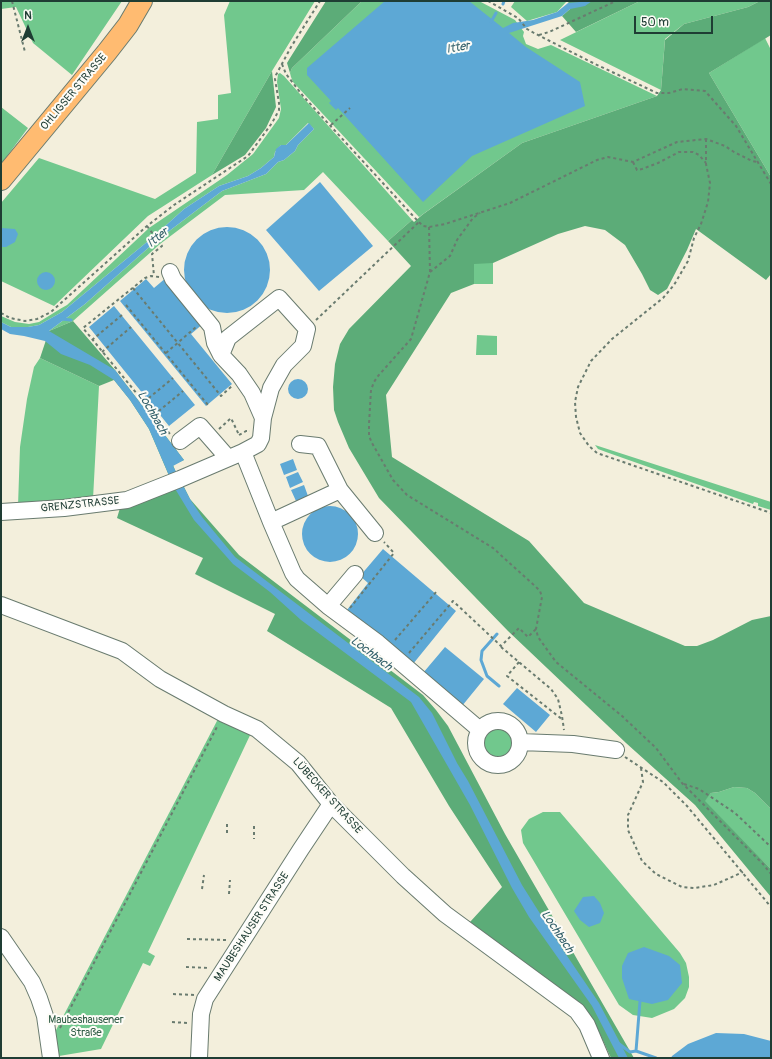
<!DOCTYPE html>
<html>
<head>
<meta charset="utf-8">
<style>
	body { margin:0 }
	#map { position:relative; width:772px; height:1059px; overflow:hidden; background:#f3efdc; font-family:Pangolin,sans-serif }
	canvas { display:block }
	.frame { position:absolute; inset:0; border:2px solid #1f3d34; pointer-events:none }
	.north { position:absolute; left:8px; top:8px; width:40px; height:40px; -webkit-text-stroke:3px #fdfcf7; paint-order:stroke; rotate:0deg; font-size:11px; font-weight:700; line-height:16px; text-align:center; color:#1f3d34 }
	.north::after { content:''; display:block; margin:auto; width:14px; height:18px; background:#1f3d34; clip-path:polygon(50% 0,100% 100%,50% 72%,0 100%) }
	.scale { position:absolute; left:634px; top:16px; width:79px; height:18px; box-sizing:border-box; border:2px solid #1f3d34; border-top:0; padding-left:5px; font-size:12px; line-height:14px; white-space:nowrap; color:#1f3d34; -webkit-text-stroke:3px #fdfcf7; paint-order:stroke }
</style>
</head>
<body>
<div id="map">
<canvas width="772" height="1059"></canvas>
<div class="frame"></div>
<div class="north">N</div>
<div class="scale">50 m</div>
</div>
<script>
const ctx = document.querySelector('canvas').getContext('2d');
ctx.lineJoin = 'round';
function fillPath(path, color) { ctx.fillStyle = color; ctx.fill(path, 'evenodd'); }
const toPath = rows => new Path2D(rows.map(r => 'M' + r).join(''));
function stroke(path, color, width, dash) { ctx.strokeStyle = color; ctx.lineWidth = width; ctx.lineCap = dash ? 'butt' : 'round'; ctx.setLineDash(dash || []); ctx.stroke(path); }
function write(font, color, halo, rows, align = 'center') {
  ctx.font = font + ' Pangolin,sans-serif'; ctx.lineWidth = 4; ctx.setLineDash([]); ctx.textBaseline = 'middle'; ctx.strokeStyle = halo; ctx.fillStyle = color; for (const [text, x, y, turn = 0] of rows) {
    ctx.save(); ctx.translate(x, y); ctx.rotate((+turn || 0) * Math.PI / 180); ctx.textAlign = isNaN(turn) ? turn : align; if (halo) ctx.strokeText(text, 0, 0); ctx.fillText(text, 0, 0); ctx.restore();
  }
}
const green = toPath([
	[1,1,122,1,72,75,33,43,16,7,1,9],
	[230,1,315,1,272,71,212,175,148,216,54,306,1,281,1,203,39,158,155,199,196,173,197,122,218,119,218,95,231,93,224,15],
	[362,1,479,1,515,20,524,32,523,36,526,44,538,49,551,45,657,96,522,143,419,217,293,82,291,77,290,73,292,68],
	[515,1,567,1,557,12,527,21,511,7],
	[640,1,760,1,748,7,684,24,665,39,661,90,560,40],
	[765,38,771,50,771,177,709,73],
	[280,73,284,76,412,220,388,241,323,172,304,190,225,195,160,244,73,321,49,331,85,304,156,241,222,191,266,174,278,162,284,160,295,151,298,145,314,129,308,123,286,145,281,145,275,152,274,157,261,168,248,176,219,186,184,209,153,237,62,312,39,325,28,327,11,327,1,322,1,316,15,322,29,324,39,322,60,309,67,305,149,228,227,175,253,154,279,118,281,109,277,82,278,74],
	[1,107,28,128,1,164],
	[474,263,493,263,493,284,474,284],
	[477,335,497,336,497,355,476,355],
	[40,358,99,386,93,499,18,506,20,447,27,399,34,367],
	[595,445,771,502,771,510,758,506,758,503,754,502,753,504,606,452,598,449],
	[218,719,252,731,148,952,155,956,150,966,143,963,101,1049,59,1056,55,1032],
	'479 742a19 19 0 1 1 38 0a19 19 0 1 1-38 0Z',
	[734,787,747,788,755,793,771,809,771,869,704,801,711,793,719,792],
	[543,812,560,812,680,953,686,963,689,977,689,987,685,998,674,1009,652,1018,633,1015,619,1005,523,843,521,830,529,819]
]);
const forest = toPath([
	[326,1,362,1,292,68,290,73,287,63,290,58],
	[568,1,640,1,576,32,562,16,570,9],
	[760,1,771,1,771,35,709,73,771,177,771,274,766,280,696,229,687,250,667,289,658,295,650,290,642,274,625,245,605,230,585,226,558,234,493,263,474,264,474,284,451,293,386,395,392,457,529,541,584,603,685,646,697,646,713,640,752,620,771,616,771,809,755,793,747,788,734,787,719,792,711,793,705,801,771,869,771,897,695,805,626,743,508,631,379,498,349,448,338,422,334,410,333,387,335,364,340,344,349,329,411,266,388,241,412,220,414,222,422,215,522,143,657,96,661,90,665,40,684,24,748,7],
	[272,71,276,107,266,128,245,155,212,175],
	[73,321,115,370,184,460,173,465,177,475,170,478,149,429,130,400,114,380,99,386,40,358,49,331],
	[182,483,190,499,239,555,423,695,436,710,448,726,505,834,634,1058,611,1058,594,1021,561,990,470,922,502,887,449,806,391,708,267,631,275,614,195,574,203,558,117,518,120,508]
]);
const water = toPath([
	[385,1,469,1,503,28,513,23,533,20,557,12,568,3,592,1,585,6,570,9,562,16,509,33,526,47,580,82,585,106,472,156,423,202,338,108,336,110,329,103,331,101,307,75,307,68],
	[309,123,314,129,298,145,295,151,284,160,278,162,266,174,222,191,156,241,85,304,49,331,115,370,184,460,173,466,190,499,202,517,235,557,419,697,432,713,457,763,468,781,522,885,563,950,599,1003,628,1058,619,1058,592,1006,529,917,512,888,470,805,411,702,301,620,270,592,233,564,194,520,174,487,149,429,130,400,114,380,90,365,61,354,45,341,24,336,10,334,1,329,1,322,11,327,28,327,39,325,62,312,153,237,184,209,219,186,248,176,261,168,274,157,276,149,281,145,286,145],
	[320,182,373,246,319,291,266,230],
	'184 270a43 43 0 1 1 86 0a43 43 0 1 1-86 0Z',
	[1,228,15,229,18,234,15,242,6,247,1,247],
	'37 281a9 9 0 1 1 18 0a9 9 0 1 1-18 0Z',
	[167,277,204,323,191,334,232,384,206,406,120,301,146,279,154,288],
	[114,306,195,405,169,426,89,327],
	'288 389a10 10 0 1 1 20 0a10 10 0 1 1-20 0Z',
	[293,459,297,470,284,475,280,464],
	[298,472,303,482,290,488,286,477],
	[304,485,308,496,296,501,291,490],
	'302 534a28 28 0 1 1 56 0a28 28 0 1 1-56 0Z',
	[383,549,456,611,413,664,347,610,368,583,360,576],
	[445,647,484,679,462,706,423,673],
	[517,688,550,715,536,732,503,704],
	[594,896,600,903,604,913,600,923,589,927,580,920,574,911,583,897],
	[644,947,669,956,680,965,682,983,668,1000,652,1004,629,999,622,978,622,966,628,953],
	[716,1033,744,1034,771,1041,771,1058,671,1058,672,1056,688,1044]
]);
const stream = toPath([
	[503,4,504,1],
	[491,22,496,13],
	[61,319,71,320],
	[497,634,482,651,481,660,487,676,499,686],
	[618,1043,630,1052,636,1051,656,1058],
	[636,1051,640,1001]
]);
const path = toPath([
	[12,1,25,52],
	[488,1,518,18,527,29,534,33,595,64,657,93,669,93,683,89,705,91,736,126,771,184],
	[539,35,549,32,616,1],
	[282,64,286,74,303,96,414,217,423,226,429,227,445,224,510,203,597,160,608,157,633,162,677,142,706,139,725,146,734,152,752,161,757,162],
	[331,125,350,108],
	[706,139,706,164,710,183,708,202,701,224,694,238,688,261,674,285,663,298,612,339,591,361,578,387,575,402,576,417,580,433,589,446,597,453,771,513],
	[633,162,637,170,642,169,658,163,679,152,693,152,699,155,706,163],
	[147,226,162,246,152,254,154,276],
	[429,227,430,272,411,339,378,376,374,382,371,390,369,424,369,436,372,443,393,480,407,495,493,548,536,587,540,591,542,597,536,629,538,637,556,662,622,716,656,748,682,783,763,864,771,874],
	[430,272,450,256,457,240,473,218,480,213],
	[159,277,151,276,145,278,83,328,170,434],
	[133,288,221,396,232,386],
	[126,305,208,405],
	[1,313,10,318,25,321,37,319,51,312,147,226,174,205,248,156,272,123,279,110,279,103,275,79,276,75,291,47,320,1],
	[316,320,419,222],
	[92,340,122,315],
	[102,352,131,327],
	[166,353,196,327],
	[144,402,173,378],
	[154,415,183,391],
	[219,429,231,418,239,435],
	[239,435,246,431,250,431],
	[350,608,394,553,384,542],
	[395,640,437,591],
	[501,647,551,689,558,699,562,716,564,730],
	[409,653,453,601,501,646,519,628,528,637,536,629],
	[519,662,507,676,563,720],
	[625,757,663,782,687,806,771,907],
	[641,768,643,782,628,815,628,830,642,861,656,874,682,887,694,888,714,885,743,872],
	[684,784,699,789,735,813,771,847],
	[254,826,254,839],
	[227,833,227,823],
	[202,889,204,875],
	[229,894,230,880],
	[187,939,228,940],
	[186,967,210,968],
	[173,994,194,995],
	[172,1022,187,1023],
	[60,1028,218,725]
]);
const minor = toPath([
	[170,272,173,279,212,327,215,343,221,355],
	[180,441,200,426,228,458],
	[243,452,258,444,261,438,263,418,252,393,239,374,221,355,228,338,279,298,307,329,303,346,284,365,271,388,263,418],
	[340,490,375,533],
	[1,512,64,508,127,500,180,479,243,452,271,522,340,490,318,446,300,444],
	[271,522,293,573,297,579,328,606,355,574],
	[1,605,122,651,160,679,224,714,257,729,298,763,331,804,403,876,445,914,577,1011,587,1025,601,1058],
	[328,606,378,643,480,730],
	'476 743a22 22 0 1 1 44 0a22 22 0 1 1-44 0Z',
	[520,742,573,744,616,750],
	[1,937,32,982,39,998,45,1016,51,1058],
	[199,1058,201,1014,205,999,301,849,331,804]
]);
const major = toPath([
	[1,180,107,52,128,25,142,1]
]);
const streetNames = [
	["OHLIGSER STRASSE",74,92,-50],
	["GRENZSTRASSE",80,505,-6],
	["LÜBECKER STRASSE",327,796,48],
	["MAUBESHAUSER STRASSE",252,927,-57]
];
const parkNames = [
	["Maubeshausener",86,1020],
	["Straße",86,1033]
];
const waterNames = [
	["Itter",458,48,-10],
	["Itter",158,238,-39],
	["Lochbach",152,413,60],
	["Lochbach",371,654,37],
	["Lochbach",557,932,56]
];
fillPath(green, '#71c88d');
fillPath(forest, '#5cac78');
fillPath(water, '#5da8d5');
stroke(stream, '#5da8d5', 3);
stroke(minor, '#697b6f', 18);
stroke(major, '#697b6f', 22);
stroke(path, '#697b6f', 2, [3, 3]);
stroke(minor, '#fff', 16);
stroke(major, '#ffbb71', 20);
write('11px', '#1f3d34', '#fdfcf7', streetNames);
write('11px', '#34604a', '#fdfcf7', parkNames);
write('italic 12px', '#35626c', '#fdfcf7', waterNames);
</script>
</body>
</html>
